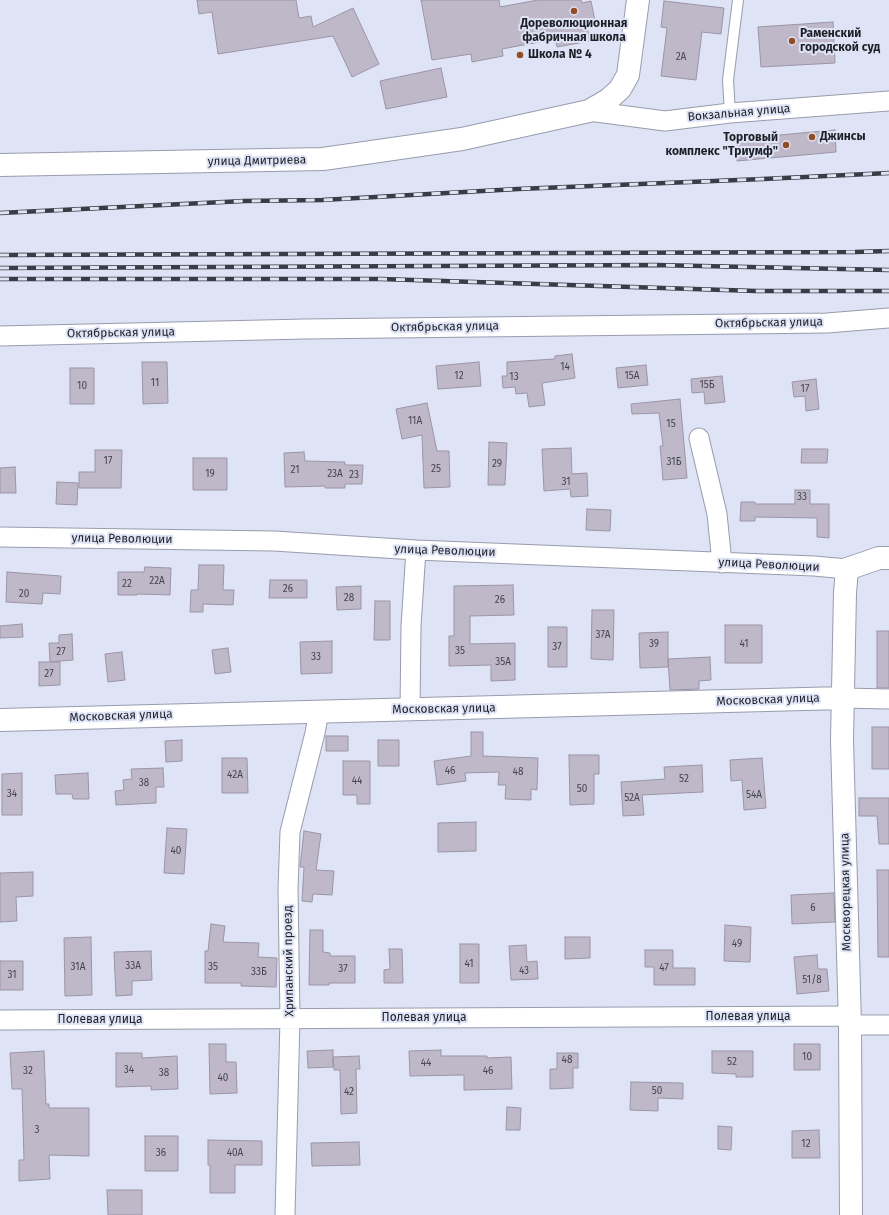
<!DOCTYPE html>
<html>
<head>
<meta charset="utf-8">
<style>
	body { margin:0 }
	canvas { display:block; background:#dee3f5 }
</style>
</head>
<body>
<canvas width="889" height="1215"></canvas>
<script>
const ctx = document.querySelector('canvas').getContext('2d');
ctx.lineJoin = 'round';
function fillPath(path, color) { ctx.fillStyle = color; ctx.fill(path, 'evenodd'); }
const toPath = rows => new Path2D(rows.map(r => 'M' + r).join(''));
function stroke(path, color, width, dash) { ctx.strokeStyle = color; ctx.lineWidth = width; ctx.lineCap = dash ? 'butt' : 'round'; ctx.setLineDash(dash || []); ctx.stroke(path); }
function write(font, color, halo, rows, align = 'center') {
  ctx.font = font + ' "Fira Sans",sans-serif'; ctx.lineWidth = 4; ctx.setLineDash([]); ctx.textBaseline = 'middle'; ctx.strokeStyle = halo; ctx.fillStyle = color; for (const [text, x, y, turn = 0] of rows) {
    ctx.save(); ctx.translate(x, y); ctx.rotate((+turn || 0) * Math.PI / 180); ctx.textAlign = isNaN(turn) ? turn : align; if (halo) ctx.strokeText(text, 0, 0); ctx.fillText(text, 0, 0); ctx.restore();
  }
}
const building = toPath([
	[197,0,296,0,299,18,311,16,313,27,353,8,379,64,352,77,333,36,218,54,212,12,199,14,197,0],
	[421,0,499,0,500,7,538,0,581,0,582,3,591,1,596,26,587,27,590,41,557,47,555,39,502,49,503,56,472,62,471,54,432,60,421,0],
	[664,1,724,8,721,34,702,32,696,80,661,76,667,28,661,27,664,1],
	[833,22,835,63,761,67,758,27,833,22],
	[441,68,447,97,386,109,380,81,441,68],
	[835,130,836,152,737,161,735,139,835,130],
	[572,354,575,378,542,383,545,405,529,407,527,393,516,394,515,387,503,388,502,376,507,376,507,362,555,359,555,356,572,354],
	[142,362,167,362,168,403,143,404,142,362],
	[479,362,481,386,438,389,436,366,479,362],
	[646,365,648,385,618,388,616,368,646,365],
	[70,368,94,368,94,404,70,404,70,368],
	[722,376,725,402,705,404,704,392,692,393,691,379,722,376],
	[816,379,819,409,806,411,805,396,794,397,792,382,816,379],
	[680,399,687,478,663,480,660,446,663,446,659,413,632,414,631,404,680,399],
	[427,403,437,451,449,451,450,487,424,488,422,435,402,439,396,409,427,403],
	[489,442,507,443,505,485,488,485,489,442],
	[571,448,572,474,587,473,588,496,571,497,570,489,544,491,542,449,571,448],
	[802,449,828,449,827,463,801,463,802,449],
	[95,450,122,450,121,488,79,488,79,472,95,472,95,450],
	[304,452,305,461,345,462,345,465,363,465,362,484,345,484,345,488,325,488,325,486,285,487,284,453,304,452],
	[193,458,227,458,227,490,193,490,193,458],
	[15,467,16,493,0,493,0,468,15,467],
	[57,482,78,483,77,505,56,504,57,482],
	[795,490,810,490,810,504,829,504,829,538,817,537,817,518,755,517,755,521,740,521,741,502,755,502,755,504,795,504,795,490],
	[587,509,611,510,610,531,586,530,587,509],
	[199,565,224,565,223,590,234,590,233,605,203,604,203,612,190,612,191,590,198,590,199,565],
	[145,567,171,568,170,595,137,594,137,595,118,595,118,572,144,572,145,567],
	[7,572,61,576,60,594,43,593,42,604,6,602,7,572],
	[270,580,307,580,307,598,269,598,270,580],
	[513,585,514,615,470,616,470,644,515,643,515,680,491,681,491,665,449,666,449,636,454,636,454,586,513,585],
	[361,586,361,609,337,610,336,587,361,586],
	[375,601,390,601,390,640,374,640,375,601],
	[592,610,614,610,613,660,591,659,592,610],
	[22,624,23,637,0,638,0,626,22,624],
	[725,625,762,625,762,663,725,663,725,625],
	[548,627,567,627,567,667,548,667,548,627],
	[877,631,889,631,889,688,877,688,877,631],
	[668,632,668,667,640,668,639,633,668,632],
	[72,634,73,660,50,662,49,643,59,643,59,635,72,634],
	[332,641,332,673,301,674,300,642,332,641],
	[228,648,231,672,215,674,212,650,228,648],
	[122,652,125,680,108,682,105,654,122,652],
	[710,657,711,680,699,681,699,689,670,690,668,659,710,657],
	[39,662,60,662,60,685,39,686,39,662],
	[872,727,889,727,889,769,872,769,872,727],
	[471,732,483,732,483,756,538,758,537,790,531,789,531,800,505,799,506,785,498,785,499,772,465,773,466,781,437,785,434,761,471,756,471,732],
	[326,736,348,736,348,751,326,751,326,736],
	[182,740,182,761,166,762,165,741,182,740],
	[378,740,399,740,399,766,378,766,378,740],
	[569,755,599,755,599,774,594,774,594,804,570,805,569,755],
	[222,758,247,758,248,793,222,793,222,758],
	[762,758,766,808,744,810,742,780,731,781,730,760,762,758],
	[343,761,370,761,370,804,357,804,357,795,343,795,343,761],
	[702,765,703,792,642,795,644,815,623,816,621,782,665,779,664,767,702,765],
	[163,768,164,787,156,787,156,803,116,805,115,791,124,790,123,780,132,779,131,769,163,768],
	[22,773,22,815,2,815,2,774,22,773],
	[88,773,89,799,73,799,72,794,56,794,55,775,88,773],
	[859,798,889,798,889,844,879,844,877,816,859,816,859,798],
	[476,822,476,851,438,852,438,823,476,822],
	[167,828,187,829,184,874,164,873,167,828],
	[304,831,321,834,316,870,334,871,332,895,313,894,312,902,302,901,304,867,300,867,304,831],
	[877,870,889,870,889,957,878,957,877,870],
	[33,872,33,896,16,897,17,921,0,922,0,873,33,872],
	[834,893,835,922,792,924,791,895,834,893],
	[211,924,225,926,223,942,259,943,258,957,277,958,276,987,241,986,241,983,205,983,205,951,208,951,211,924],
	[725,925,751,927,750,962,724,961,725,925],
	[310,930,323,930,323,952,330,953,330,956,355,956,355,983,329,983,329,985,309,985,310,930],
	[91,937,92,995,65,996,64,938,91,937],
	[565,937,590,937,590,958,565,959,565,937],
	[460,944,479,944,479,983,460,983,460,944],
	[526,945,527,962,537,961,538,979,511,980,509,946,526,945],
	[389,949,402,949,403,983,384,983,384,970,390,969,389,949],
	[645,950,673,950,673,968,695,968,695,985,654,985,654,967,645,967,645,950],
	[151,951,152,980,132,981,132,995,116,996,114,952,151,951],
	[817,955,818,969,827,969,829,991,797,994,794,957,817,955],
	[0,961,23,961,23,990,0,990,0,961],
	[209,1044,226,1044,226,1062,236,1062,237,1093,210,1094,209,1044],
	[794,1044,820,1044,820,1070,794,1070,794,1044],
	[333,1050,333,1067,308,1068,307,1051,333,1050],
	[441,1050,441,1056,487,1056,487,1058,511,1057,512,1089,464,1090,464,1075,410,1076,409,1051,441,1050],
	[44,1051,46,1104,49,1104,49,1108,89,1108,89,1156,49,1155,50,1179,19,1181,19,1160,24,1160,22,1089,12,1089,10,1053,44,1051],
	[712,1051,753,1051,753,1077,736,1077,736,1074,712,1073,712,1051],
	[116,1053,142,1053,142,1058,177,1056,178,1089,151,1090,151,1086,116,1087,116,1053],
	[557,1053,578,1053,578,1068,573,1068,573,1088,550,1089,550,1069,557,1069,557,1053],
	[359,1056,360,1069,356,1069,357,1113,341,1114,340,1070,334,1070,333,1057,359,1056],
	[631,1082,683,1083,683,1099,658,1098,658,1111,630,1110,631,1082],
	[507,1107,521,1108,520,1130,506,1130,507,1107],
	[718,1126,732,1127,731,1150,718,1149,718,1126],
	[819,1130,820,1158,792,1158,792,1131,819,1130],
	[145,1136,178,1136,178,1171,145,1171,145,1136],
	[208,1140,262,1141,262,1165,235,1165,235,1193,210,1193,210,1165,208,1165,208,1140],
	[359,1142,360,1165,312,1166,311,1143,359,1142],
	[107,1190,142,1190,142,1215,108,1215,107,1190]
]);
const service = toPath([
	[730,113,728,80,738,0]
]);
const minor = toPath([
	[589,111,665,121,730,113,889,101],
	[0,336,305,329,827,323,889,318],
	[699,438,717,514,722,563],
	[0,537,274,541,416,550,814,566,847,569],
	[843,698,889,699],
	[410,710,411,626,416,550],
	[0,1020,849,1016],
	[850,1025,889,1025],
	[285,1215,290,1019,288,889,290,832,315,733,319,711]
]);
const tertiary = toPath([
	[0,720,843,698],
	[851,1215,850,1025,842,740,845,593,847,569,879,558,889,558]
]);
const secondary = toPath([
	[0,165,323,159,462,139,589,111,608,100,620,89,628,75,638,0]
]);
const rail = toPath([
	[0,213,244,201,322,200,518,189,763,179,889,173],
	[0,255,855,252,889,251],
	[0,268,655,265,889,270],
	[0,279,381,279,756,291,889,291]
]);
const markers = [
	[574,11,4,"#934d26"],
	[792,41,4,"#934d26"],
	[520,55,4,"#934d26"],
	[812,137,4,"#934d26"],
	[786,145,4,"#934d26"]
];
const numberNames = [
	["2А",681,57],
	["14",565,367],
	["12",459,376],
	["15А",632,376],
	["13",514,377],
	["11",155,383],
	["15Б",707,385],
	["10",82,386],
	["17",805,389],
	["11А",415,421],
	["15",671,424],
	["17",108,461],
	["31Б",674,462],
	["29",497,464],
	["25",436,469],
	["21",295,470],
	["19",210,474],
	["23А",335,474],
	["23",354,475],
	["31",566,482],
	["33",802,497],
	["22А",157,581],
	["22",127,584],
	["26",288,589],
	["20",24,594],
	["28",349,598],
	["26",500,600],
	["37А",603,635],
	["39",654,644],
	["41",744,644],
	["37",557,647],
	["35",460,651],
	["27",61,652],
	["33",316,657],
	["35А",503,662],
	["27",49,674],
	["46",450,771],
	["48",518,772],
	["42А",235,775],
	["52",684,779],
	["44",357,781],
	["38",144,783],
	["50",582,789],
	["34",12,794],
	["54А",754,795],
	["52А",632,798],
	["40",176,851],
	["6",813,908],
	["49",737,944],
	["41",469,964],
	["33А",133,966],
	["31А",78,967],
	["35",213,967],
	["47",664,968],
	["37",343,969],
	["43",524,971],
	["33Б",259,972],
	["31",12,975],
	["51/8",812,980],
	["10",807,1057],
	["48",567,1060],
	["52",732,1062],
	["44",426,1063],
	["34",129,1070],
	["32",28,1071],
	["46",488,1071],
	["38",164,1073],
	["40",223,1078],
	["50",657,1091],
	["42",349,1092],
	["3",37,1130],
	["12",806,1144],
	["36",161,1153],
	["40А",235,1153]
];
const poiNames = [
	["Дореволюционная",574,24,"center"],
	["фабричная школа",574,38,"center"],
	["Раменский",800,34],
	["городской суд",800,48],
	["Школа № 4",528,55],
	["Джинсы",820,137],
	["Торговый",778,138,"right"],
	["комплекс \"Триумф\"",778,152,"right"]
];
const streetNames = [
	["Вокзальная улица",739,113,-5],
	["улица Дмитриева",257,161,-1],
	["Октябрьская улица",769,323,-1],
	["Октябрьская улица",445,327,-1],
	["Октябрьская улица",121,333,-1],
	["улица Революции",122,539,1],
	["улица Революции",445,551,2],
	["улица Революции",769,565,3],
	["Московская улица",768,700,-2],
	["Московская улица",444,709,-1],
	["Московская улица",121,716,-2],
	["Москворецкая улица",846,892,-91],
	["Хрипанский проезд",289,961,-91],
	["Полевая улица",748,1017],
	["Полевая улица",424,1018],
	["Полевая улица",100,1020]
];
fillPath(building, '#beb8c9');
stroke(building, '#9b95a6', 1);
stroke(service, '#989cad', 12);
stroke(minor, '#989cad', 21);
stroke(tertiary, '#989cad', 24);
stroke(secondary, '#989cad', 24);
stroke(service, '#fff', 10);
stroke(minor, '#fff', 19);
stroke(tertiary, '#fff', 22);
stroke(secondary, '#fff', 22);
stroke(rail, '#393c44', 4.5);
stroke(rail, '#dee3f5', 3, [9]);
for (const [x, y, r, color] of markers) { const dot = new Path2D(); dot.arc(x, y, r, 0, 2 * Math.PI); ctx.fillStyle = color; ctx.fill(dot); stroke(dot, '#dee3f5', 1.5); }
write('10px', '#464650', null, numberNames);
write('bold 12px', '#1e2027', '#dee3f5', poiNames, 'left');
write('12px', '#1e2027', '#dee3f5', streetNames);
</script>
</body>
</html>
